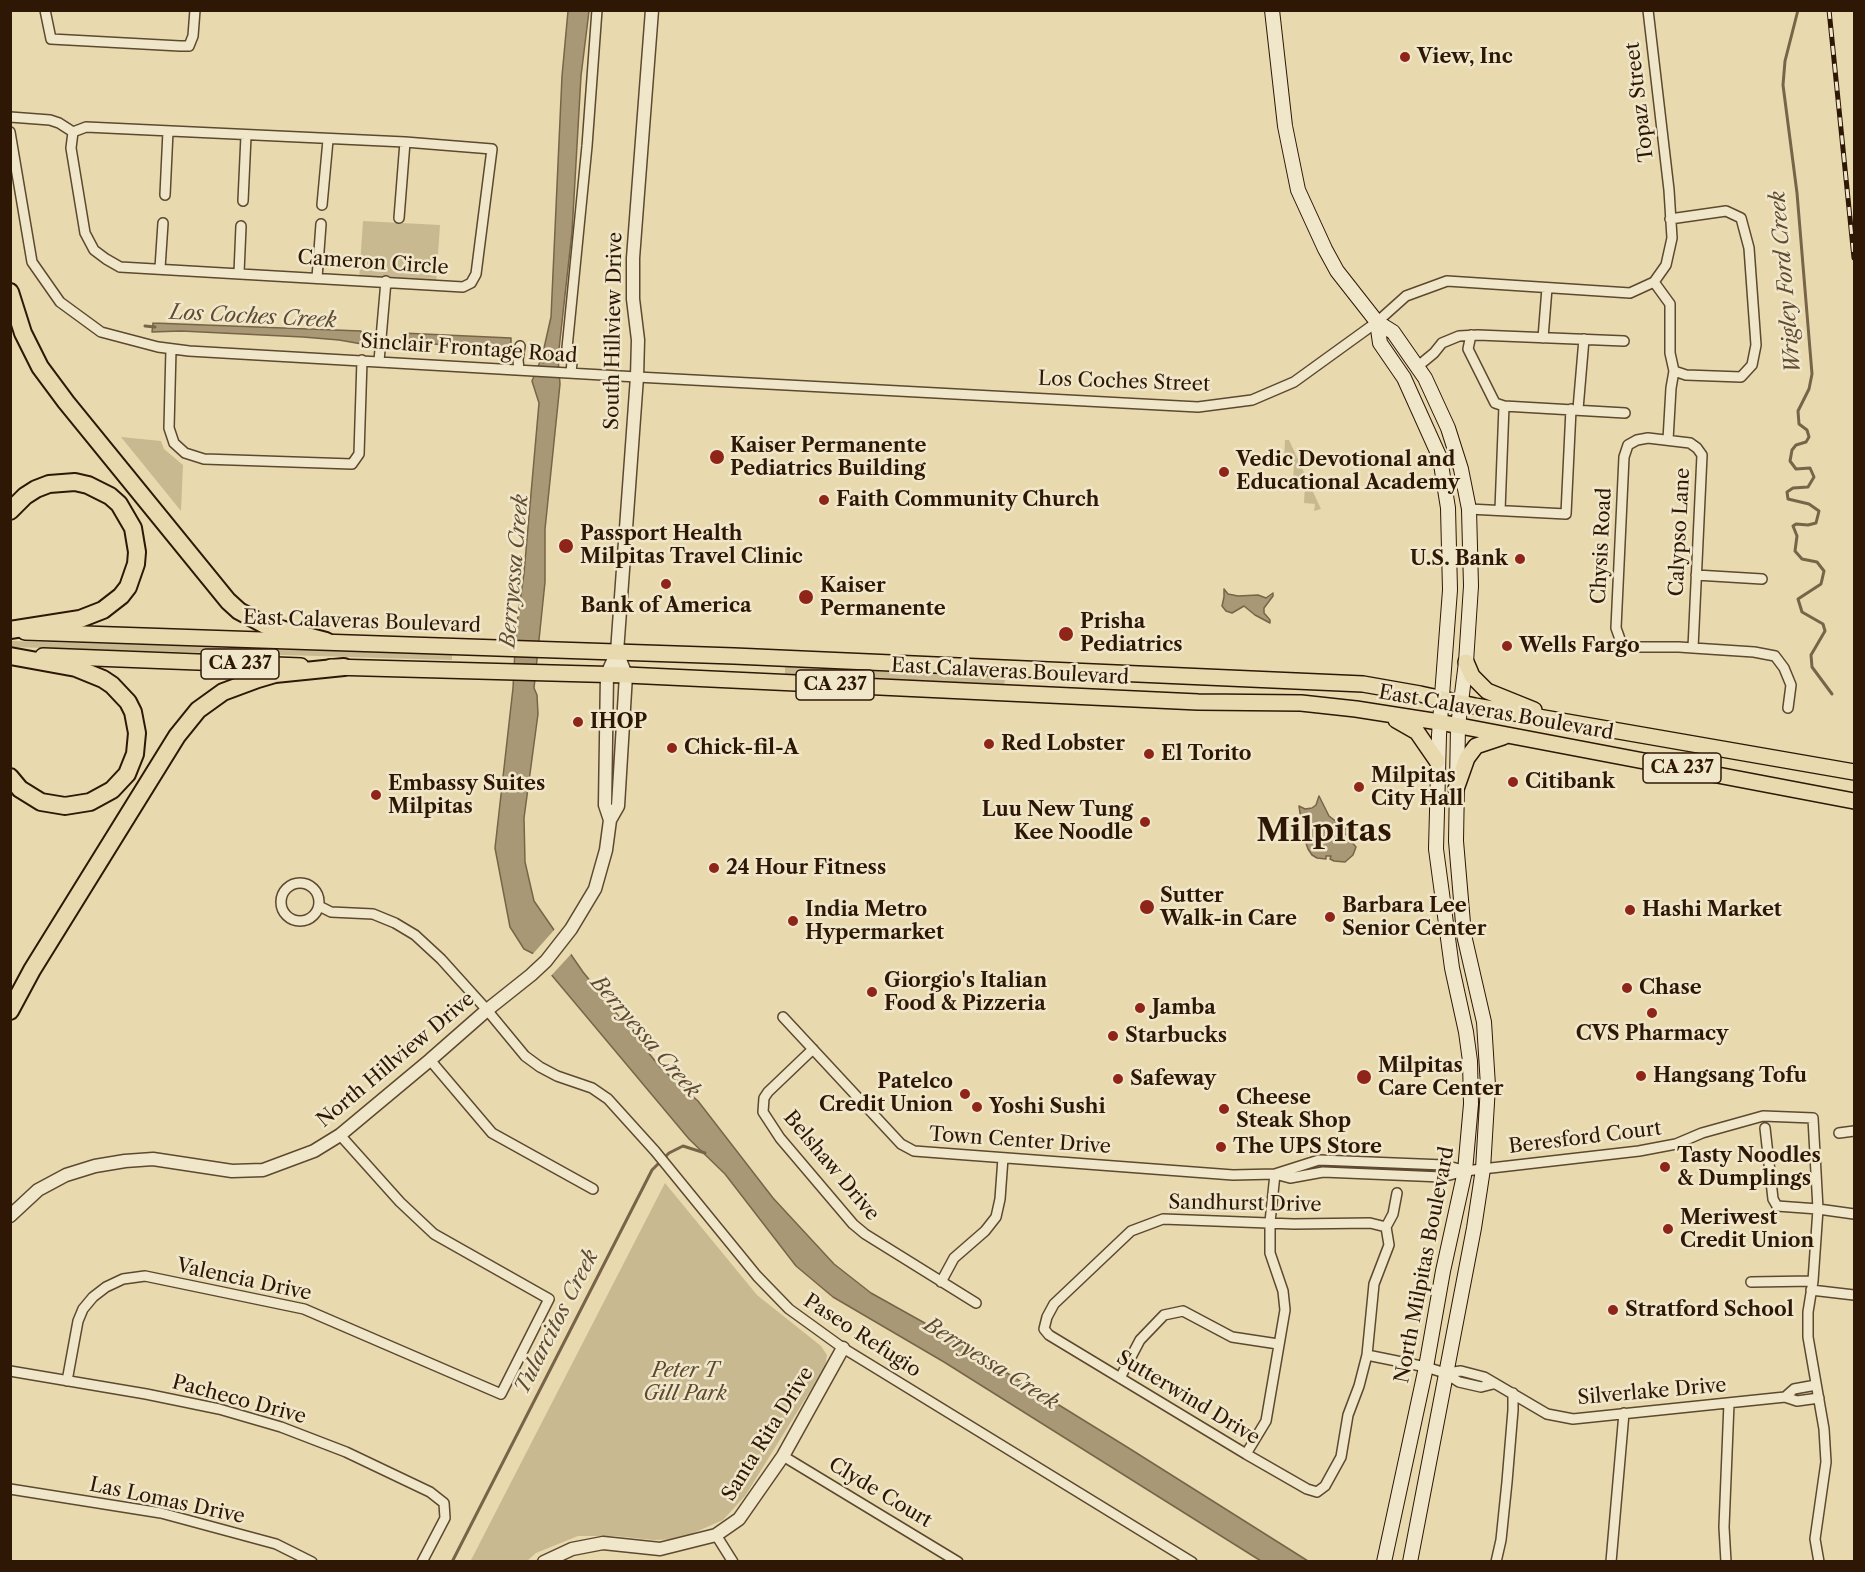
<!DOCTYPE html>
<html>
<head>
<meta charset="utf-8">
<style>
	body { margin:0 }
	#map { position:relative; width:1865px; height:1572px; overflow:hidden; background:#e8daae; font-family:"Libre Caslon Text",serif }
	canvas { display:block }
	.frame { position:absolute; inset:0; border:12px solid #2f1706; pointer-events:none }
</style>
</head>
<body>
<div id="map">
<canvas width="1865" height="1572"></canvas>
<div class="frame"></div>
</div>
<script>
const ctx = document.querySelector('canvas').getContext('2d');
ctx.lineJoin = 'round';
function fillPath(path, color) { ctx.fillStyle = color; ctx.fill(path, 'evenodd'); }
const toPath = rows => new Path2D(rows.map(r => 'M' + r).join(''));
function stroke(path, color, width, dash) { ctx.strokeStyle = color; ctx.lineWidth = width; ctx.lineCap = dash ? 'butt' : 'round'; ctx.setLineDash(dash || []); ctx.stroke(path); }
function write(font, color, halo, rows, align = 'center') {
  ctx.font = font + ' "Libre Caslon Text",serif'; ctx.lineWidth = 5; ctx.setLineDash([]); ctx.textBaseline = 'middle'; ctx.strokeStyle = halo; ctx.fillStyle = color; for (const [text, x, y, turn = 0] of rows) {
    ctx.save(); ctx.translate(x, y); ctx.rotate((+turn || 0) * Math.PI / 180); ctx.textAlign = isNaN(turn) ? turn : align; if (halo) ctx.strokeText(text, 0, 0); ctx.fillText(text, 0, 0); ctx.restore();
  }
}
const green = toPath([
	[363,221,440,225,436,285,359,280],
	[121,437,161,441,164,449,183,465,181,511],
	[1285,440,1289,440,1321,509,1314,511,1315,504,1304,503,1305,483,1293,482,1294,462,1284,461],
	[11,641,452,654,452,660,11,647],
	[785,667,1006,677,1004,684,840,677,785,674],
	[665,1183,757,1295,821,1346,827,1355,825,1367,745,1496,723,1520,680,1539,654,1540,614,1536,578,1536,536,1553,527,1561,470,1562]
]);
const water = toPath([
	[568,11,589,11,581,76,572,232,558,358,560,384,545,529,545,582,534,688,537,695,538,714,524,818,525,862,534,901,583,972,660,1067,698,1101,773,1198,834,1264,871,1293,939,1331,1127,1447,1308,1561,1261,1561,944,1362,833,1297,796,1266,725,1174,689,1139,534,954,524,949,510,927,495,848,513,688,516,630,524,573,539,403,532,381,542,357,551,317,562,76,568,11],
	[153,323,361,331,362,344,339,340,303,337,181,331,152,332,153,323],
	[402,333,511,338,511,349,402,342,402,333],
	[1224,589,1228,594,1238,596,1258,595,1266,598,1273,593,1273,596,1264,608,1264,613,1270,620,1270,623,1255,615,1244,606,1232,613,1226,611,1222,606,1224,597,1224,589],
	[1319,796,1329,816,1350,832,1349,835,1341,834,1341,838,1350,840,1356,847,1353,855,1345,862,1334,861,1330,859,1331,856,1326,856,1326,859,1317,858,1312,855,1308,849,1306,843,1307,824,1300,813,1299,806,1305,809,1312,808,1316,805,1319,796]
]);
const pier = toPath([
	[555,929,573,952,549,978,531,956]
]);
const stream = toPath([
	[1798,10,1785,61,1783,85,1797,193,1812,374,1809,389,1798,411,1799,424,1807,430,1809,437,1806,442,1796,445,1792,450,1790,461,1796,469,1810,468,1814,477,1808,487,1793,488,1787,492,1788,499,1809,504,1819,511,1816,523,1808,525,1796,524,1793,526,1797,536,1795,551,1802,559,1817,562,1824,571,1821,584,1798,599,1802,612,1823,624,1825,631,1811,655,1812,667,1832,694],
	[145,326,155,327],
	[534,356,543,362],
	[452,1562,652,1170,669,1153,683,1146,705,1153]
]);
const minor = toPath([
	[45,10,51,39,180,46,189,46,193,36,195,10],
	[10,117,50,120,59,123,73,132],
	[86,127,405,142,492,149,476,274,471,283,463,287,120,267,106,259,94,250,85,233,71,148,73,132,86,127],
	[10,132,32,262,60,302,101,332,158,347,189,351,637,377,1198,407,1252,400,1294,382,1377,322,1406,296,1447,281,1630,293,1654,282,1666,265,1672,238,1669,190,1648,10],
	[165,195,168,131],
	[243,201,246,136],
	[322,205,328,140],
	[399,218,405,142],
	[1670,219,1726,211,1741,218,1749,248,1756,345,1752,365,1741,377,1686,375,1674,371],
	[160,268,163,223],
	[239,273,241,226],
	[317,278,321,224],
	[1654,282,1670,304,1670,353,1674,371,1671,388,1668,440],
	[1471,335,1468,349,1495,403,1504,406,1625,413],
	[1543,338,1547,288],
	[171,349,169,428,174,443,185,453,204,459,352,464,359,454,362,360],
	[379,361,386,281],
	[1417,367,1434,353,1442,343,1459,336,1478,335,1624,341],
	[519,370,518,360,520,346],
	[571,373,572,362,567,348,587,146,597,10],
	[1578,409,1584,339],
	[1469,509,1566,514,1571,409],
	[1500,510,1504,406],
	[1696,575,1762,579],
	[1693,648,1702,455,1697,448,1690,443,1648,438,1637,440,1628,445,1624,457,1616,628,1621,642,1631,647,1679,647,1693,648,1754,652,1775,656,1784,668,1791,685,1788,708],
	'281 902a19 19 0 1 1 38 0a19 19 0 1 1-38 0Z',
	[319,906,331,912,373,914,395,923,415,935,441,959,487,1010,525,1056,540,1067,557,1076,592,1088,608,1099,655,1151,757,1276,789,1309,843,1348,1192,1562],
	[783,1017,901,1144,914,1151,1233,1175,1275,1174,1319,1160,1444,1165,1463,1170],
	[813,1049,768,1092,764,1098,763,1112,780,1138,853,1224,865,1234,976,1303],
	[430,1060,492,1133,593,1189],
	[1765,1128,1773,1199,1777,1206,1818,1209,1854,1214],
	[1839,1133,1854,1131],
	[1275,1174,1290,1178,1323,1172,1442,1177,1465,1171,1639,1151,1676,1144,1702,1133,1763,1116,1813,1118,1818,1209,1813,1281,1808,1312,1808,1337,1824,1429,1826,1462,1815,1539,1819,1562],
	[1163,1219,1294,1224,1370,1223,1386,1227,1389,1245,1374,1284,1367,1355,1359,1386,1348,1415,1341,1457,1325,1486,1317,1492,1307,1489,1246,1454,1049,1335,1044,1329,1047,1317,1054,1304,1131,1231,1163,1219],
	[1386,1227,1393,1214,1397,1193],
	[941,1282,954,1258,985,1231,996,1217,1000,1199,1003,1158],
	[1751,1282,1813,1281],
	[1811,1290,1854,1295],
	[1367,1355,1426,1367,1445,1373,1459,1382,1481,1387,1493,1384],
	[10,1371,146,1394,219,1409,281,1427,346,1452,430,1492,444,1503,445,1518,422,1562],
	[1445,1373,1461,1371,1484,1377,1547,1414,1573,1419,1785,1397,1797,1401,1819,1398],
	[1120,1378,1140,1340,1164,1315,1183,1311,1232,1337,1278,1344],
	[67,1381,78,1321,83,1309,93,1297,106,1287,123,1279,145,1276,304,1309,501,1394,549,1299,434,1234,400,1202,340,1135],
	[1785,1397,1794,1389,1816,1385],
	[1246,1454,1266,1421,1285,1310,1283,1291,1270,1253,1270,1222,1275,1174],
	[783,1456,958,1562],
	[10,1489,161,1513,276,1544,312,1562],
	[716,1535,733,1562],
	[1496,1562,1501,1540,1507,1482,1513,1410,1513,1393],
	[1611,1562,1624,1413],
	[1726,1562,1724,1527,1729,1403]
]);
const tertiary = toPath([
	[610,820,605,805,607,674,617,652,637,377,638,340,633,299,633,258,652,10],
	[10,1216,38,1190,66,1175,95,1166,125,1161,153,1159,232,1171,263,1170,314,1151,340,1135,430,1060,487,1010,531,975,546,961,571,929,595,889,606,850,610,820,618,806,626,675,617,652],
	[544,1562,572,1549,603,1543,660,1549,716,1535,739,1519,783,1456,843,1348]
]);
const secondary = toPath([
	[1272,10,1285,126,1298,190,1325,249,1337,271,1377,322,1393,332,1425,378,1448,428,1461,469,1469,509,1471,586,1466,662,1458,726,1456,841,1464,935,1484,1022,1488,1086,1483,1169,1474,1228,1410,1562],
	[1377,322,1380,343,1404,378,1440,458,1448,508,1450,590,1439,735,1436,849,1452,968,1466,1032,1470,1061,1471,1104,1465,1171,1443,1271,1426,1367,1384,1562]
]);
const trunk = toPath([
	[25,632,734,656,1363,684,1420,694,1475,706,1854,772],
	[43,656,301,666],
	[1466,662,1472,676,1487,691,1534,710],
	[331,667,626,675,1198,702,1301,703,1356,709,1439,722,1854,801],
	[1396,720,1417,732,1437,761],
	[1456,789,1467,758,1476,746,1503,737]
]);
const motorway = toPath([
	[10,292,23,333,40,367,66,402,228,601,239,611,265,625,326,641],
	[10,511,25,496,36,489,49,484,75,482,88,485,110,496,119,504,133,528,137,552,136,564,128,587,121,596,103,610,80,619,10,630],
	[10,656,76,668,103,679,112,685,128,702,133,712,137,733,135,754,127,774,112,790,90,802,65,806,41,802,20,789,10,777],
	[10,1011,32,970,177,736,198,710,223,692,258,679,275,674,344,667]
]);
const rail = toPath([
	[1829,10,1854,258]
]);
const markers = [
	[1405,57,6,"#8f2418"],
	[717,457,8,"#8f2418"],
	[1224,472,6,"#8f2418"],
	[824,500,6,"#8f2418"],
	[566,546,8,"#8f2418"],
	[1520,559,6,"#8f2418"],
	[666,584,6,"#8f2418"],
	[806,597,8,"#8f2418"],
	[1066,634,8,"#8f2418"],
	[1507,646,6,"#8f2418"],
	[578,722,6,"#8f2418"],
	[989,744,6,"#8f2418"],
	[672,748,6,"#8f2418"],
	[1149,754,6,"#8f2418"],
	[1513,782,6,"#8f2418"],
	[1359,787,6,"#8f2418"],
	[376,795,6,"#8f2418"],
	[1145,822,6,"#8f2418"],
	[714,868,6,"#8f2418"],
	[1147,907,8,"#8f2418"],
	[1630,910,6,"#8f2418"],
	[1330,917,6,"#8f2418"],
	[793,921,6,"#8f2418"],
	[1627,988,6,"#8f2418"],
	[872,992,6,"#8f2418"],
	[1140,1008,6,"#8f2418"],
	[1652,1013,6,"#8f2418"],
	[1113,1036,6,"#8f2418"],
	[1641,1076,6,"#8f2418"],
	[1364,1077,8,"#8f2418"],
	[1118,1079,6,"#8f2418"],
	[965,1094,6,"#8f2418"],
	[977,1107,6,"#8f2418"],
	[1224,1109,6,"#8f2418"],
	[1221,1147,6,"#8f2418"],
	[1665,1167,6,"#8f2418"],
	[1668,1229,6,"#8f2418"],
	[1613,1310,6,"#8f2418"]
];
const shields = [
	[240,664,78],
	[835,685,78],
	[1682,768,78]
];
const shieldNames = [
	["CA 237",240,664],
	["CA 237",835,685],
	["CA 237",1682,768]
];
const poiNames = [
	["View, Inc",1417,57],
	["Kaiser Permanente",730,446],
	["Pediatrics Building",730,469],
	["Vedic Devotional and",1236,460],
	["Educational Academy",1236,483],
	["Faith Community Church",836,500],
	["Passport Health",580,534],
	["Milpitas Travel Clinic",580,557],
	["U.S. Bank",1508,559,"right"],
	["Kaiser",820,586],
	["Permanente",820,609],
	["Bank of America",666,606,"center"],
	["Prisha",1080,622],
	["Pediatrics",1080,645],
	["Wells Fargo",1519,646],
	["IHOP",590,722],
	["Red Lobster",1001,744],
	["Chick-fil-A",684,748],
	["El Torito",1161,754],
	["Milpitas",1371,776],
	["City Hall",1371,799],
	["Citibank",1525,782],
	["Embassy Suites",388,784],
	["Milpitas",388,807],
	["Luu New Tung",1133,810,"right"],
	["Kee Noodle",1133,833,"right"],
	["24 Hour Fitness",726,868],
	["Sutter",1160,896],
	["Walk-in Care",1160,919],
	["Barbara Lee",1342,906],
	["Senior Center",1342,929],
	["India Metro",805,910],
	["Hypermarket",805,933],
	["Hashi Market",1642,910],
	["Giorgio's Italian",884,981],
	["Food & Pizzeria",884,1004],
	["Chase",1639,988],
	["Jamba",1152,1008],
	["CVS Pharmacy",1652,1034,"center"],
	["Starbucks",1125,1036],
	["Milpitas",1378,1066],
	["Care Center",1378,1089],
	["Hangsang Tofu",1653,1076],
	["Safeway",1130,1079],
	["Patelco",953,1082,"right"],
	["Credit Union",953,1105,"right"],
	["Cheese",1236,1098],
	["Steak Shop",1236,1121],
	["Yoshi Sushi",989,1107],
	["The UPS Store",1233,1147],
	["Tasty Noodles",1677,1156],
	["& Dumplings",1677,1179],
	["Meriwest",1680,1218],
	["Credit Union",1680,1241],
	["Stratford School",1625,1310]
];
const streetNames = [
	["Topaz Street",1640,102,-97],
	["Cameron Circle",373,263,4],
	["South Hillview Drive",614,331,-89],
	["Sinclair Frontage Road",469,349,4],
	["Los Coches Street",1124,382,2],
	["Calypso Lane",1680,532,-87],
	["Chysis Road",1602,546,-87],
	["East Calaveras Boulevard",362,622,2],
	["East Calaveras Boulevard",1010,672,3],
	["East Calaveras Boulevard",1496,713,10],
	["North Hillview Drive",396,1060,-40],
	["Beresford Court",1585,1138,-7],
	["Town Center Drive",1020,1141,4],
	["Belshaw Drive",831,1166,50],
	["Sandhurst Drive",1245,1204,1],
	["North Milpitas Boulevard",1425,1265,-79],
	["Valencia Drive",244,1280,12],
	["Paseo Refugio",862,1336,33],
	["Silverlake Drive",1652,1392,-5],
	["Sutterwind Drive",1188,1398,31],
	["Pacheco Drive",239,1400,15],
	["Santa Rita Drive",768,1434,-58],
	["Clyde Court",880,1493,31],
	["Las Lomas Drive",167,1501,12]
];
const parkNames = [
	["Peter T",685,1371],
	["Gill Park",685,1394]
];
const waterNames = [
	["Wrigley Ford Creek",1786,282,-95],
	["Los Coches Creek",253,317,3],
	["Berryessa Creek",515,571,-85],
	["Berryessa Creek",645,1037,49],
	["Tularcitos Creek",557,1322,-63],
	["Berryessa Creek",991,1364,32]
];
const townNames = [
	["Milpitas",1324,832]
];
fillPath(green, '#c9b991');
fillPath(water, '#a99875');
stroke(water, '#786449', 1.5);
fillPath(pier, '#e8daae');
stroke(stream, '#786449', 3);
stroke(minor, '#5d4830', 12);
stroke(tertiary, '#5d4830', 15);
stroke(secondary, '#2f1706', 16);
stroke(trunk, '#2f1706', 18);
stroke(motorway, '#2f1706', 20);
stroke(minor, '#f0e7ca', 9);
stroke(tertiary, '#f0e7ca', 12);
stroke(secondary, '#f0e7ca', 14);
stroke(trunk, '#e8daae', 15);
stroke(motorway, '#e8daae', 16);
stroke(rail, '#2f1706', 5);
stroke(rail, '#f0e7ca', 3, [9]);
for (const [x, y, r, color] of markers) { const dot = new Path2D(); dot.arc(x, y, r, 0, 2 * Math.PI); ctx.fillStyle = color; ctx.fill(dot); stroke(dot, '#f0e7ca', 2); }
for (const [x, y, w] of shields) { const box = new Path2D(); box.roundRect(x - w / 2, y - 15, w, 30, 4.5); ctx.fillStyle = '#f0e7ca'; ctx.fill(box); stroke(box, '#2f1706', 1.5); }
write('bold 18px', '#2f1706', null, shieldNames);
write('bold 20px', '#2f1706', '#f0e7ca', poiNames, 'left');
write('20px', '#2f1706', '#f0e7ca', streetNames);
write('italic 20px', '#5d4830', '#f0e7ca', parkNames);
write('italic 21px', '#604b32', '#f0e7ca', waterNames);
write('bold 32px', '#2f1706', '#f0e7ca', townNames);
</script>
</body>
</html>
